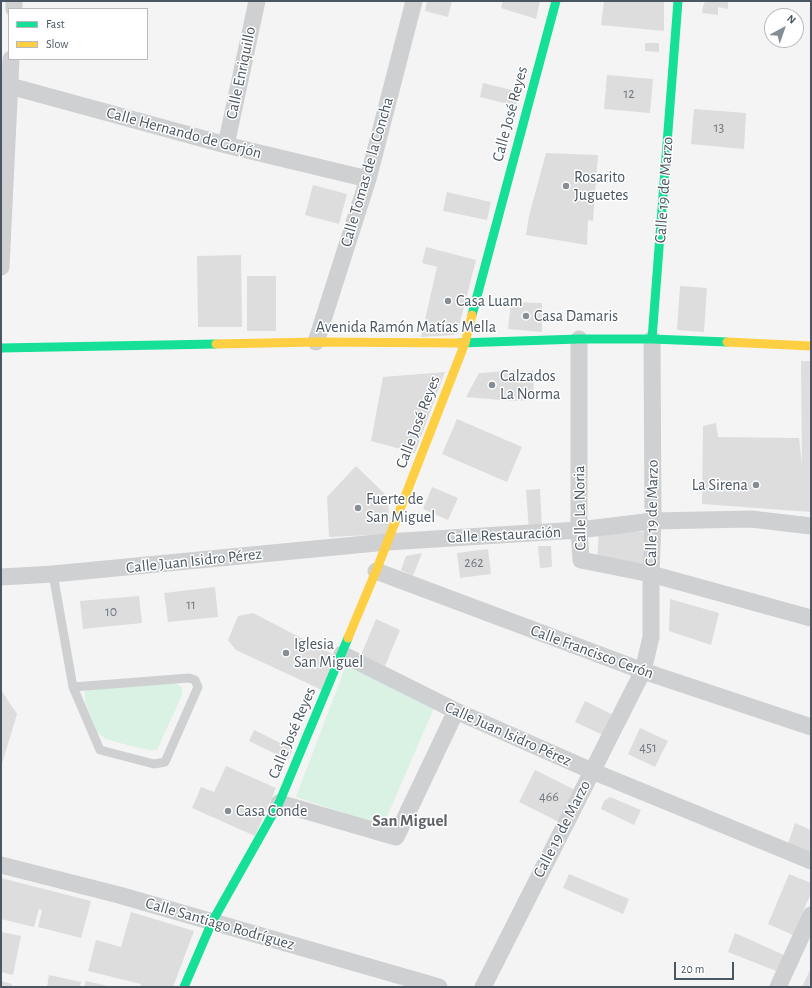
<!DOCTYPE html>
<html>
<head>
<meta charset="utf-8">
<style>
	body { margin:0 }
	#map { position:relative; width:812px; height:988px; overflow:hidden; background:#f4f4f4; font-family:"Alegreya Sans",sans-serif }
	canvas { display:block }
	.frame { position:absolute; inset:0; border:2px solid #4a5661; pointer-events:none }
	.legend { position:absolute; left:8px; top:8px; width:140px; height:52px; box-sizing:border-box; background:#fff; border:1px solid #b7bbc0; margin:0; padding:5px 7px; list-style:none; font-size:12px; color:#4a5661 }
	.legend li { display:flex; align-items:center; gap:8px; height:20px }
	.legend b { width:20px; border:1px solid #b7bbc0 }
	.north { position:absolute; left:764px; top:8px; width:40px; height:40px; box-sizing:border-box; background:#fff; border:1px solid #b7bbc0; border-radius:50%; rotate:40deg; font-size:11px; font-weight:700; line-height:16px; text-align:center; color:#4a5661 }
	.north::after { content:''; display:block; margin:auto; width:14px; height:18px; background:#868d94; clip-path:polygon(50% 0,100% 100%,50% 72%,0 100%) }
	.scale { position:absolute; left:674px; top:962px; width:60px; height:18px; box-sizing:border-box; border:2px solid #4a5661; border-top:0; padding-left:5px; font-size:12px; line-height:14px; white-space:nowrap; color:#4a5661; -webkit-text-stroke:3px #fff; paint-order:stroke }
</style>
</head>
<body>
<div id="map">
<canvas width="812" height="988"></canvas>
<div class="frame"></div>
<ul class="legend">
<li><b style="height:5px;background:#16e098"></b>Fast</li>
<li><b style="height:5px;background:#ffcf43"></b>Slow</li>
</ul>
<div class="north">N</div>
<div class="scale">20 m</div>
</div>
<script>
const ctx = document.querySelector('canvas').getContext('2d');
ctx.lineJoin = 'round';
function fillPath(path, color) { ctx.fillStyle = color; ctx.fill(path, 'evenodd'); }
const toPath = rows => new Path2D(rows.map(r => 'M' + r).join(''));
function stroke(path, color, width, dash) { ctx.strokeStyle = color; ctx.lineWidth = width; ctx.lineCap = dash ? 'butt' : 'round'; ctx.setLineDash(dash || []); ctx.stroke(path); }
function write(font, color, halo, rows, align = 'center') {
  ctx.font = font + ' "Alegreya Sans",sans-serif'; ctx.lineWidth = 3; ctx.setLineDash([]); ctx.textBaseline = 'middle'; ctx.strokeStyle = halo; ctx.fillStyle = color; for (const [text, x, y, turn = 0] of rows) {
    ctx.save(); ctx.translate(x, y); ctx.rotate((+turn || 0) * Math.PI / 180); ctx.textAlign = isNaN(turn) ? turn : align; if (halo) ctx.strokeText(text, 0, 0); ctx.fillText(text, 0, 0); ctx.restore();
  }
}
const green = toPath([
	[346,665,434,708,383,826,296,797],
	[175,683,182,688,182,695,157,750,150,750,127,745,106,739,97,732,85,701,85,692,89,689]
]);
const building = toPath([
	[427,1,452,1,448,17,425,11],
	[503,1,540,1,536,19,501,8],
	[604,1,664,1,664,31,601,25],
	[707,1,728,1,728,9,718,7,718,15,702,13,703,6,705,2],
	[645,43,659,43,659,52,645,51],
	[607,75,653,79,650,113,604,109],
	[483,83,520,92,516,106,480,97],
	[694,109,746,113,744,149,691,144],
	[546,153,598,155,593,221,588,220,587,245,526,235,529,216],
	[313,185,347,194,339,224,305,215],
	[447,192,491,202,487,220,443,211],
	[426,247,476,260,459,326,454,335,421,337,437,267,422,263],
	[241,255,242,327,198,327,197,256],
	[247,276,276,276,276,331,247,331],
	[680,286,707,288,704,332,677,330],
	[511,302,542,303,542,332,508,329],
	[801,361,811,361,811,512,702,504,703,426,716,423,718,437,799,438,802,464],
	[511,371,533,371,534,400,512,401,466,397,479,373],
	[445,372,415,453,371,441,383,377],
	[457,419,522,447,507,482,442,454],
	[356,466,388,497,390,534,329,537,327,497],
	[432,487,458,498,448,520,423,509],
	[540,489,542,529,529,530,526,490],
	[599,529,644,532,643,564,597,561],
	[538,546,551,546,552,567,540,568],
	[488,549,491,574,460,578,457,553],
	[422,553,413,576,401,570,406,556],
	[215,587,218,617,168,622,164,593],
	[139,596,142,623,83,629,80,601],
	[670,599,719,613,711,645,669,631],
	[253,613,336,656,322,690,236,650,228,640,238,616],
	[376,619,400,630,385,666,361,655],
	[1,690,17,714,1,767],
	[585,701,615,716,605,736,575,722],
	[640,728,668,741,655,767,628,754],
	[254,730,293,749,288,760,249,741],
	[226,766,276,788,255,836,192,808,201,787,214,792],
	[535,770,579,792,563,824,519,802],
	[610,797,641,810,634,825,601,809,604,801],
	[795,823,811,830,811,859,786,850],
	[569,874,629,899,623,914,563,888],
	[789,874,811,883,811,893,793,935,768,924],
	[1,878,91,901,81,938,38,927,42,910,39,909,34,927,1,919],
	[131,912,194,931,173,987,140,987,141,984,88,971,96,940,121,947],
	[1,932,21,936,13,975,1,972],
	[735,933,784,955,776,971,728,952],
	[811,968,811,987,802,987],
	[49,975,81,982,80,987,47,987],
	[1,981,12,984,11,987,1,987],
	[86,981,108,986,108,987,84,987]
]);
const lane = toPath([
	[53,574,73,687,100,750,154,764,165,762,198,687,195,680,189,678,73,687]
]);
const street = toPath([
	[14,9,14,1],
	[1,85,10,86,226,145,368,179],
	[226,145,257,1],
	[1,267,11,59],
	[579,339,579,530,581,560,651,574,811,618],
	[316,342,368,179,414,1],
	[376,571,643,671,811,727],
	[1,577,53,574,387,542,579,530,653,521,751,519,811,526],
	[342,654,456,711,592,771,811,861],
	[279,803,396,837,456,711],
	[1,865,119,895,439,987],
	[483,987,643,671,651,637,651,574,653,521,652,339],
	[778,987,811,915]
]);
const fast = toPath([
	[472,315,556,1],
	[652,339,678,1],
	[459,343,579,339,652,339,727,342],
	[1,348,216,344],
	[184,987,212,922,279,803,348,638]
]);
const slow = toPath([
	[727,342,811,346],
	[216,344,316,342,459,343],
	[348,638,376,571,465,343,472,315]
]);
const markers = [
	[566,186,4,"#868d94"],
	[448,301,4,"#868d94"],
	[526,316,4,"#868d94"],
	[492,385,4,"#868d94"],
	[756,485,4,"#868d94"],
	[358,508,4,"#868d94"],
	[286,653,4,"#868d94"],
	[228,811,4,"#868d94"]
];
const numberNames = [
	["12",629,94],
	["13",719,128],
	["262",474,563],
	["11",191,605],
	["10",111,612],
	["451",648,748],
	["466",549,797]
];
const streetNames = [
	["Calle Enriquillo",241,73,-78],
	["Calle José Reyes",510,114,-75],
	["Calle Hernando de Gorjón",184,133,15],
	["Calle Tomas de la Concha",367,172,-74],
	["Calle 19 de Marzo",664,190,-86],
	["Avenida Ramón Matías Mella",406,327],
	["Calle José Reyes",418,422,-69],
	["Calle La Noria",580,508,-91],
	["Calle 19 de Marzo",652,513,-89],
	["Calle Restauración",504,535,-3],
	["Calle Juan Isidro Pérez",194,561,-6],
	["Calle Francisco Cerón",592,652,20],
	["Calle José Reyes",292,733,-67],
	["Calle Juan Isidro Pérez",508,734,24],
	["Calle 19 de Marzo",562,829,-63],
	["Calle Santiago Rodríguez",220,924,16]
];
const poiNames = [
	["Rosarito",574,177],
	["Juguetes",574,195],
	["Casa Luam",456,301],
	["Casa Damaris",534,316],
	["Calzados",500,376],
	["La Norma",500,394],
	["La Sirena",748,485,"right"],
	["Fuerte de",366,499],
	["San Miguel",366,517],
	["Iglesia",294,644],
	["San Miguel",294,662],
	["Casa Conde",236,811]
];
const neighbourhoodNames = [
	["San Miguel",410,821]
];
fillPath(green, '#d9f2e3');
fillPath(building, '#ddddde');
stroke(lane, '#ced0d2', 9);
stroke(street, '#ced0d2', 17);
stroke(fast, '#16e098', 9);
stroke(slow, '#ffcf43', 9);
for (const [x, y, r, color] of markers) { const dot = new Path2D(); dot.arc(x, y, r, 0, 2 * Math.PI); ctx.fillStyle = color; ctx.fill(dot); stroke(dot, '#fff', 1.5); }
write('14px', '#707881', null, numberNames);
write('16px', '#4a5661', '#fff', streetNames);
write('16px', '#4a5661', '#fff', poiNames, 'left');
write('bold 17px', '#5f6368', '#fff', neighbourhoodNames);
</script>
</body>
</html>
